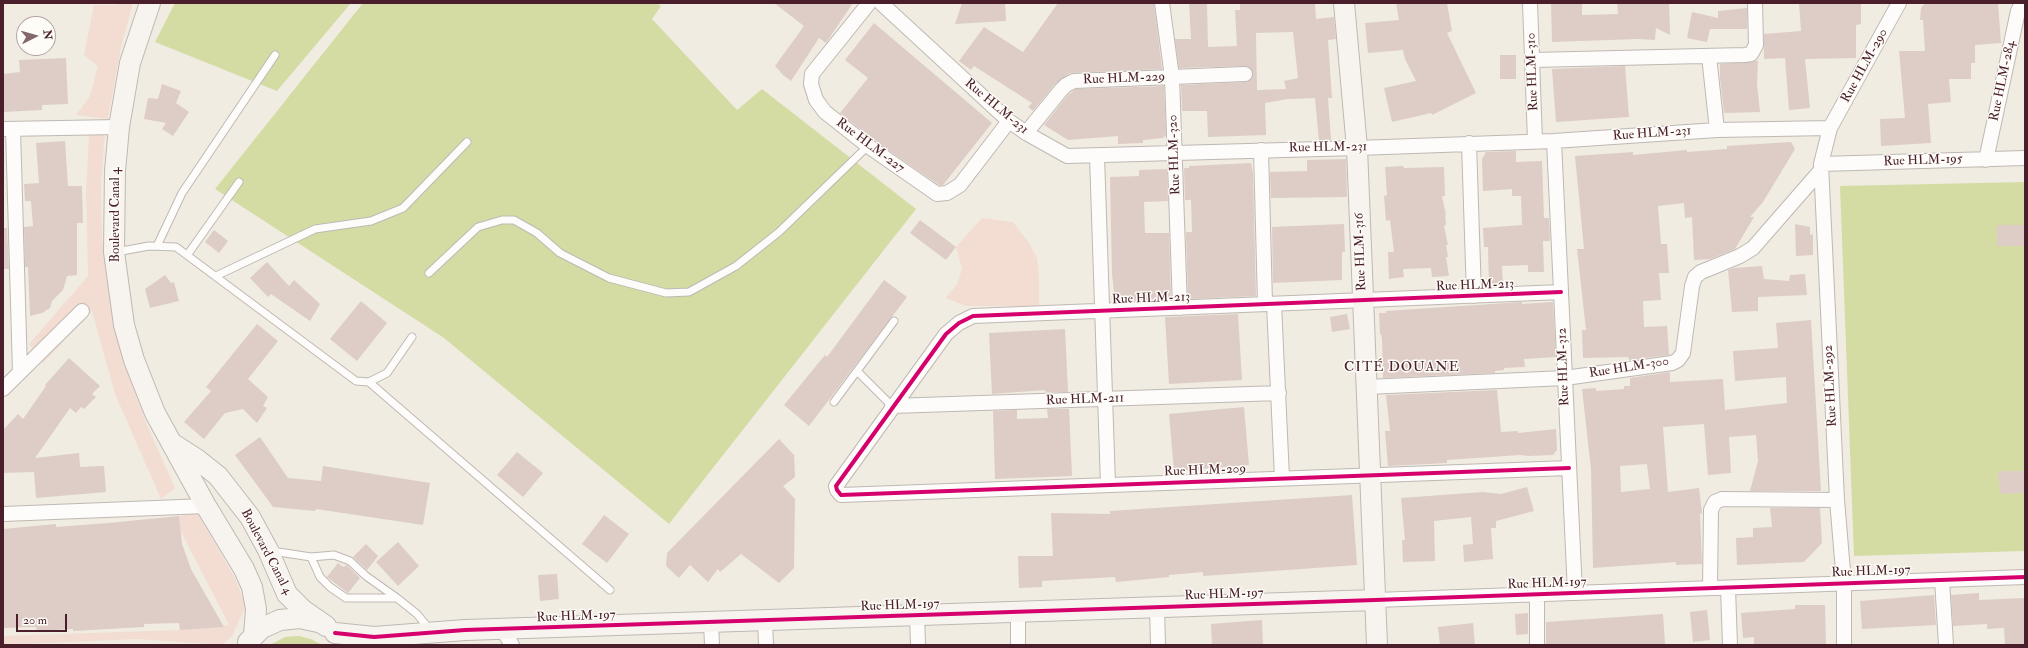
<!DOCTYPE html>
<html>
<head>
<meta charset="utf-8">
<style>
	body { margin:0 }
	#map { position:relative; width:2028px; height:648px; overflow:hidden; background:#f0ece2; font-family:"IM FELL Double Pica",serif }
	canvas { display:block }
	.frame { position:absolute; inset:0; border:4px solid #4a1f2b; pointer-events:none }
	.north { position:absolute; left:16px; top:16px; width:40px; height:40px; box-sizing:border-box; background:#fdfcf7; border:1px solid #b5a4a5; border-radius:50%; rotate:84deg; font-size:11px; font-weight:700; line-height:16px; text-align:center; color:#4a1f2b }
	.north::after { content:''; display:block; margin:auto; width:14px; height:18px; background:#84676b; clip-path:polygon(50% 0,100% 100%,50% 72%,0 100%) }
	.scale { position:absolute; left:16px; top:614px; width:51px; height:18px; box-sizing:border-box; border:2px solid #4a1f2b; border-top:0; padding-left:5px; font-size:12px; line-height:14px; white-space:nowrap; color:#4a1f2b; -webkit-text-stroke:3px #fdfcf7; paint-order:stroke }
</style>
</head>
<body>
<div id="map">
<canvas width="2028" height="648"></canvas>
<div class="frame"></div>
<div class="north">N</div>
<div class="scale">20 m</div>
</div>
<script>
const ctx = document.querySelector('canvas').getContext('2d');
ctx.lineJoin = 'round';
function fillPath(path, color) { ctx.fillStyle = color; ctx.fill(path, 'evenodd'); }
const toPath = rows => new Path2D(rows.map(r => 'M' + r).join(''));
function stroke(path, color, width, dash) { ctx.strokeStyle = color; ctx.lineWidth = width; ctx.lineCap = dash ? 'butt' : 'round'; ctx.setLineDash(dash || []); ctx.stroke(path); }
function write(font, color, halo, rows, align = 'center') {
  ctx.font = font + ' "IM FELL Double Pica",serif'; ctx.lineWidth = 3; ctx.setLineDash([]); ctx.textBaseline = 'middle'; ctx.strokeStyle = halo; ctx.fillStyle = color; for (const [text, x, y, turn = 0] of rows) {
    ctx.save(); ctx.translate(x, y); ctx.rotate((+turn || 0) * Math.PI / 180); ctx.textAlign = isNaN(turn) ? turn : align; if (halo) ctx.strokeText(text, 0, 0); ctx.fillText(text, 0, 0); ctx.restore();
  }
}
const built = toPath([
	[118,3,133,3,121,47,108,119,76,115,90,96,98,66,84,55,94,5,117,5],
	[105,132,101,185,102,238,108,289,119,345,144,418,175,488,161,499,115,394,92,311,43,363,29,344,88,276,86,193,89,133],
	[982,218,1013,222,1029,243,1037,258,1039,276,1039,306,966,306,946,298,957,284,962,269,956,247],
	[196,511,235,578,246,606,232,636,222,645,137,639,3,645,3,636,180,630,229,625,174,518]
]);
const green = toPath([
	[175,3,351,3,277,91,155,42],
	[363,3,657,3,661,6,652,19,737,110,762,89,916,209,669,524,444,338,215,189],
	[2025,182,2025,551,1854,556,1840,186],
	[299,636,311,639,322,645,270,645,285,637]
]);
const building = toPath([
	[774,3,853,3,826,43,819,38,791,81,783,75,775,66,804,26],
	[962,3,1005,3,1006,21,955,24],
	[1058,3,1154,3,1162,69,1070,73,1055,84,1033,111,1028,107,1032,103,974,66,971,70,959,61,984,27,1023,52],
	[1189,3,1207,3,1208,47,1237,46,1235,10,1240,10,1240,3,1315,3,1316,19,1334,17,1336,39,1328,40,1332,98,1328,98,1331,140,1319,141,1315,98,1288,99,1265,103,1266,135,1208,137,1207,111,1182,111,1181,85,1246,82,1252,78,1253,73,1249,67,1245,66,1179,68,1175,39,1191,39],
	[1293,32,1298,78,1284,81,1286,89,1257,90,1256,33],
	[1396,3,1447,3,1452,31,1447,33,1476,93,1432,115,1431,113,1392,122,1384,88,1416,81,1405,59,1403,50,1368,53,1365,23,1399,20],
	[1551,3,1582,3,1582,15,1618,14,1617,3,1669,3,1670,35,1656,28,1655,40,1638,39,1552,42],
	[1799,3,1861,3,1861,24,1856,25,1856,58,1805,59,1810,108,1789,110,1785,58,1764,59,1764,34,1801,31],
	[1925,3,1998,3,2001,43,1975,45,1975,63,1971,63,1971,79,1949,79,1951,102,1928,104,1931,143,1881,146,1880,119,1905,118,1899,51,1925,51,1923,20,1920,20,1921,8],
	[1747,8,1747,29,1710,29,1707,42,1687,38,1692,12,1718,18,1718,11],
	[874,23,992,123,943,185,939,185,878,143,840,113,868,78,845,60],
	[1500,55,1516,55,1516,79,1500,79],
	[66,58,68,104,42,105,42,110,3,112,3,74,20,72,19,60],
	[1758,61,1757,84,1760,112,1724,113,1720,78,1720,64],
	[1625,66,1629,117,1556,122,1552,69],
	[162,84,181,91,176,103,189,112,173,136,162,129,166,123,144,119,148,98,158,99],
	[1164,86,1166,135,1163,138,1143,140,1143,143,1118,144,1118,136,1068,140,1044,125,1067,96,1076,89],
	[65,141,68,186,82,186,83,223,77,223,77,275,67,276,63,290,52,301,50,308,42,313,30,316,28,267,25,267,24,227,33,226,31,201,25,201,24,184,39,183,36,143],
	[1791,142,1795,149,1763,202,1750,217,1754,217,1735,249,1710,259,1694,260,1692,217,1685,218,1684,203,1658,206,1661,244,1667,244,1669,273,1659,273,1661,300,1643,301,1644,327,1667,326,1669,355,1629,360,1628,357,1583,358,1582,330,1586,330,1577,249,1584,249,1575,156,1633,152,1633,155,1687,150,1687,152,1727,149,1727,146],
	[1516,151,1516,162,1542,161,1544,218,1549,218,1550,241,1543,241,1544,272,1528,272,1528,265,1502,266,1503,286,1489,286,1488,247,1484,247,1483,228,1522,225,1521,196,1512,196,1512,189,1483,191,1482,159,1486,152],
	[1346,159,1347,197,1271,198,1270,172,1307,171,1307,160],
	[1251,163,1253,173,1256,296,1188,299,1186,232,1192,232,1191,200,1185,200,1184,168,1189,168,1189,166],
	[1403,166,1404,168,1444,167,1445,196,1442,196,1446,215,1445,215,1446,225,1444,226,1448,245,1446,245,1448,257,1446,257,1449,276,1432,277,1431,268,1403,269,1404,277,1389,279,1388,252,1394,252,1390,220,1386,221,1384,196,1387,195,1385,167],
	[1167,169,1168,201,1144,202,1145,233,1169,233,1171,299,1115,302,1112,274,1110,177,1139,176,1139,170],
	[920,220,956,247,946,260,910,233],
	[1344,224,1345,252,1342,252,1342,280,1273,283,1272,227],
	[1795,224,1810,227,1810,235,1813,234,1813,255,1796,256],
	[1997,225,2025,225,2025,246,1997,246],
	[3,228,7,228,9,269,3,269],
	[214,230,228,241,219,253,205,242],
	[267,262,289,286,294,280,320,304,310,321,271,294,268,297,250,278],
	[1762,266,1764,279,1789,281,1790,275,1805,274,1807,295,1758,297,1758,311,1732,312,1728,270,1734,268],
	[165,275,171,283,174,282,179,301,150,308,145,289],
	[884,280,907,297,809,426,784,405,825,355,827,357],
	[361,301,387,323,357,361,330,339],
	[1522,302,1522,304,1553,302,1556,357,1524,359,1525,367,1504,368,1504,370,1495,371,1495,373,1383,378,1382,339,1381,334,1380,334,1379,313,1386,313,1386,311],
	[1238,314,1242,380,1169,384,1165,317],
	[1347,314,1350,329,1332,332,1330,317],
	[1811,320,1821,491,1750,491,1758,461,1756,435,1729,437,1731,473,1708,475,1704,424,1663,427,1668,492,1699,488,1702,513,1700,514,1702,564,1676,565,1676,562,1593,568,1591,469,1582,389,1596,388,1596,391,1624,389,1624,386,1630,386,1630,378,1670,372,1670,382,1723,379,1725,410,1787,403,1786,377,1735,381,1733,351,1778,348,1776,323],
	[1647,464,1650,489,1621,492,1620,466],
	[257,324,278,341,248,379,268,397,263,406,267,408,257,423,243,409,225,413,204,439,184,422,211,391,206,387],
	[1065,329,1068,392,1046,392,1045,390,992,394,989,333],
	[69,358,100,386,92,394,96,397,84,409,81,407,76,413,70,408,35,458,79,453,80,467,104,466,106,492,36,498,34,472,3,473,3,430,18,414,23,419,46,386,45,385],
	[1497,390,1501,432,1518,431,1518,433,1556,429,1557,450,1553,455,1528,456,1520,455,1447,460,1447,463,1388,466,1385,431,1390,431,1386,395],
	[1244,407,1249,465,1174,471,1169,414],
	[1047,409,1069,409,1072,476,995,479,993,411,1017,410,1017,419,1048,418],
	[260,437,288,478,321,481,323,466,430,483,423,525,316,509,315,511,273,507,235,455],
	[779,439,794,455,795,477,783,486,795,499,794,568,779,583,741,554,720,572,718,569,708,582,690,565,679,578,666,566,667,553],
	[517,452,543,473,523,497,497,475],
	[1998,471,2025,471,2025,493,2000,494],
	[1527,487,1534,511,1496,521,1496,528,1491,528,1493,559,1464,562,1463,545,1473,544,1471,517,1434,521,1435,561,1403,562,1402,540,1405,540,1401,498,1483,492,1501,494],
	[1352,495,1357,565,1203,576,1203,572,1169,575,1169,577,1116,582,1115,577,1042,581,1042,587,1019,588,1018,556,1053,556,1051,513,1110,514,1110,511],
	[1770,508,1820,508,1822,543,1804,562,1737,565,1736,538,1753,537,1753,528,1772,527],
	[604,515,629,534,607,563,582,544],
	[179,516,182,544,191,569,224,627,180,630,179,623,144,624,144,627,73,631,73,629,37,631,36,627,3,628,3,529,56,524,56,527,109,523],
	[398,542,419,566,398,586,376,562],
	[366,544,378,556,367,570,353,557],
	[338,563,343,567,347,565,360,578,348,593,327,577],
	[557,574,559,599,540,601,538,575],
	[1979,593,1979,600,2025,598,2025,645,2005,645,2004,628,1987,629,1987,624,1953,626,1951,595],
	[1934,595,1936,625,1862,629,1860,601],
	[1795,605,1825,605,1826,645,1754,645,1754,637,1743,638,1741,613,1795,609],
	[1707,610,1710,640,1693,642,1690,612],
	[1528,613,1528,634,1516,635,1515,614],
	[1663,614,1665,644,1546,645,1546,622],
	[1262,620,1263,645,1212,645,1211,624],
	[1473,623,1475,645,1440,645,1438,627]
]);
const lane = toPath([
	[157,246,182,193,275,55],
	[116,252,149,246,176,247,356,381,369,382,387,373,412,337],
	[188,254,239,182],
	[429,273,478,227,502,220,514,220,537,233,560,253,609,278,666,293,689,292,736,266,779,232,868,146],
	[216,276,315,229,371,221,403,208,467,142],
	[857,371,892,406],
	[369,382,610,590],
	[834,402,894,321],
	[272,551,311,557,320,577,330,587,346,598,397,598,417,614,430,630],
	[311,557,334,555,350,561,366,576,397,598]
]);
const street = toPath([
	[869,3,812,74,811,84,816,100,825,112,868,146,937,194,947,193,960,185,1009,121],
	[881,3,1009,121,1026,133,1067,156,1357,148,1554,141,1717,130,1830,128],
	[1162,3,1172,77,1180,308],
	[1530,3,1535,141],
	[1709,56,1717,130],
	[1533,60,1745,55,1751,54,1756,45,1755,3],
	[3,129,119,127],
	[13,129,20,372],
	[1026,133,1061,90,1066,85,1074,81,1245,74],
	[1554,141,1575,593],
	[1469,143,1474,296],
	[1261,150,1265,304],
	[1097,156,1108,485],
	[1986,160,2018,11,2022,3],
	[1821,164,2025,158],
	[1561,292,973,316,959,323,946,334,836,486,837,490,841,495,1569,468],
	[1274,304,1282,478],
	[1367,387,1565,378,1672,363,1678,360,1683,353,1692,286,1695,277,1701,272,1740,256,1753,248,1821,170],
	[3,389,82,311],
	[892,406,1279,393],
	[3,514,206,506],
	[1942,580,1946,645],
	[1710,588,1711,510,1715,502,1722,499,1837,500],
	[1728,588,1730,645],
	[1375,600,2025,577],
	[1157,607,1158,645],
	[1018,612,1018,645],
	[917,615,918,645],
	[765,620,766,645],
	[711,622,712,645],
	[505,630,507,637,512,645],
	[1537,645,1537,594],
	[1844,645,1844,583,1837,500,1821,164,1830,128,1899,3]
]);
const secondary = toPath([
	[150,3,130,63,119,127,115,171,114,252,124,325,134,360,155,413,206,506,244,569,252,587,256,609,254,636],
	[1344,3,1357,148,1377,645],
	[173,444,198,460,218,476,250,517,268,550,287,594,303,610,326,626],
	[335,633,374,637,465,630,1375,600],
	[248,642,262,628,280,620,300,618,318,622]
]);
const cycleway = toPath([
	[1561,292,973,316,959,323,946,334,836,486,837,490,841,495,1569,468],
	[335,633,374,637,465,630,1375,600,2025,577]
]);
const streetNames = [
	["Rue HLM-290",1865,66,-61],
	["Rue HLM-310",1533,72,-92],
	["Rue HLM-229",1124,79,-2],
	["Rue HLM-284",2003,81,-78],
	["Rue HLM-231",996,107,40],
	["Rue HLM-231",1652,134,-4],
	["Rue HLM-227",870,146,37],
	["Rue HLM-231",1328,148,-1],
	["Rue HLM-320",1175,155,-92],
	["Rue HLM-195",1923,161,-2],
	["Boulevard Canal 4",116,215,-90],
	["Rue HLM-316",1361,252,-92],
	["Rue HLM-213",1475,286,-2],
	["Rue HLM-213",1151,299,-2],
	["Rue HLM-312",1564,367,-92],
	["Rue HLM-300",1629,368,-9],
	["Rue HLM-292",1831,386,-93],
	["Rue HLM-211",1085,400,-2],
	["Rue HLM-209",1205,471,-2],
	["Boulevard Canal 4",266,552,62],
	["Rue HLM-197",1871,572,-2],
	["Rue HLM-197",1547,584,-2],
	["Rue HLM-197",1224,595,-2],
	["Rue HLM-197",900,606,-2],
	["Rue HLM-197",576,617,-2]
];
const neighbourhoodNames = [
	["CITÉ DOUANE",1402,368]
];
fillPath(built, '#f3ddd2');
fillPath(green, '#d4dca4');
fillPath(building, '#ddcdc6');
stroke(lane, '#bfb8b3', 9);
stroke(street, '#bfb8b3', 16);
stroke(secondary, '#bfb8b3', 22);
stroke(lane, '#fdfcfb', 7);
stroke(street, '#fdfcfb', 14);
stroke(secondary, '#f7f4f0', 20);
stroke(cycleway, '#d6006c', 4);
write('13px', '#4a1f2b', '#fdfcf7', streetNames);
ctx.letterSpacing = '1px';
write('14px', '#4a1f2b', '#fdfcf7', neighbourhoodNames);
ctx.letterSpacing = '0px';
</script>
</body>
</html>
